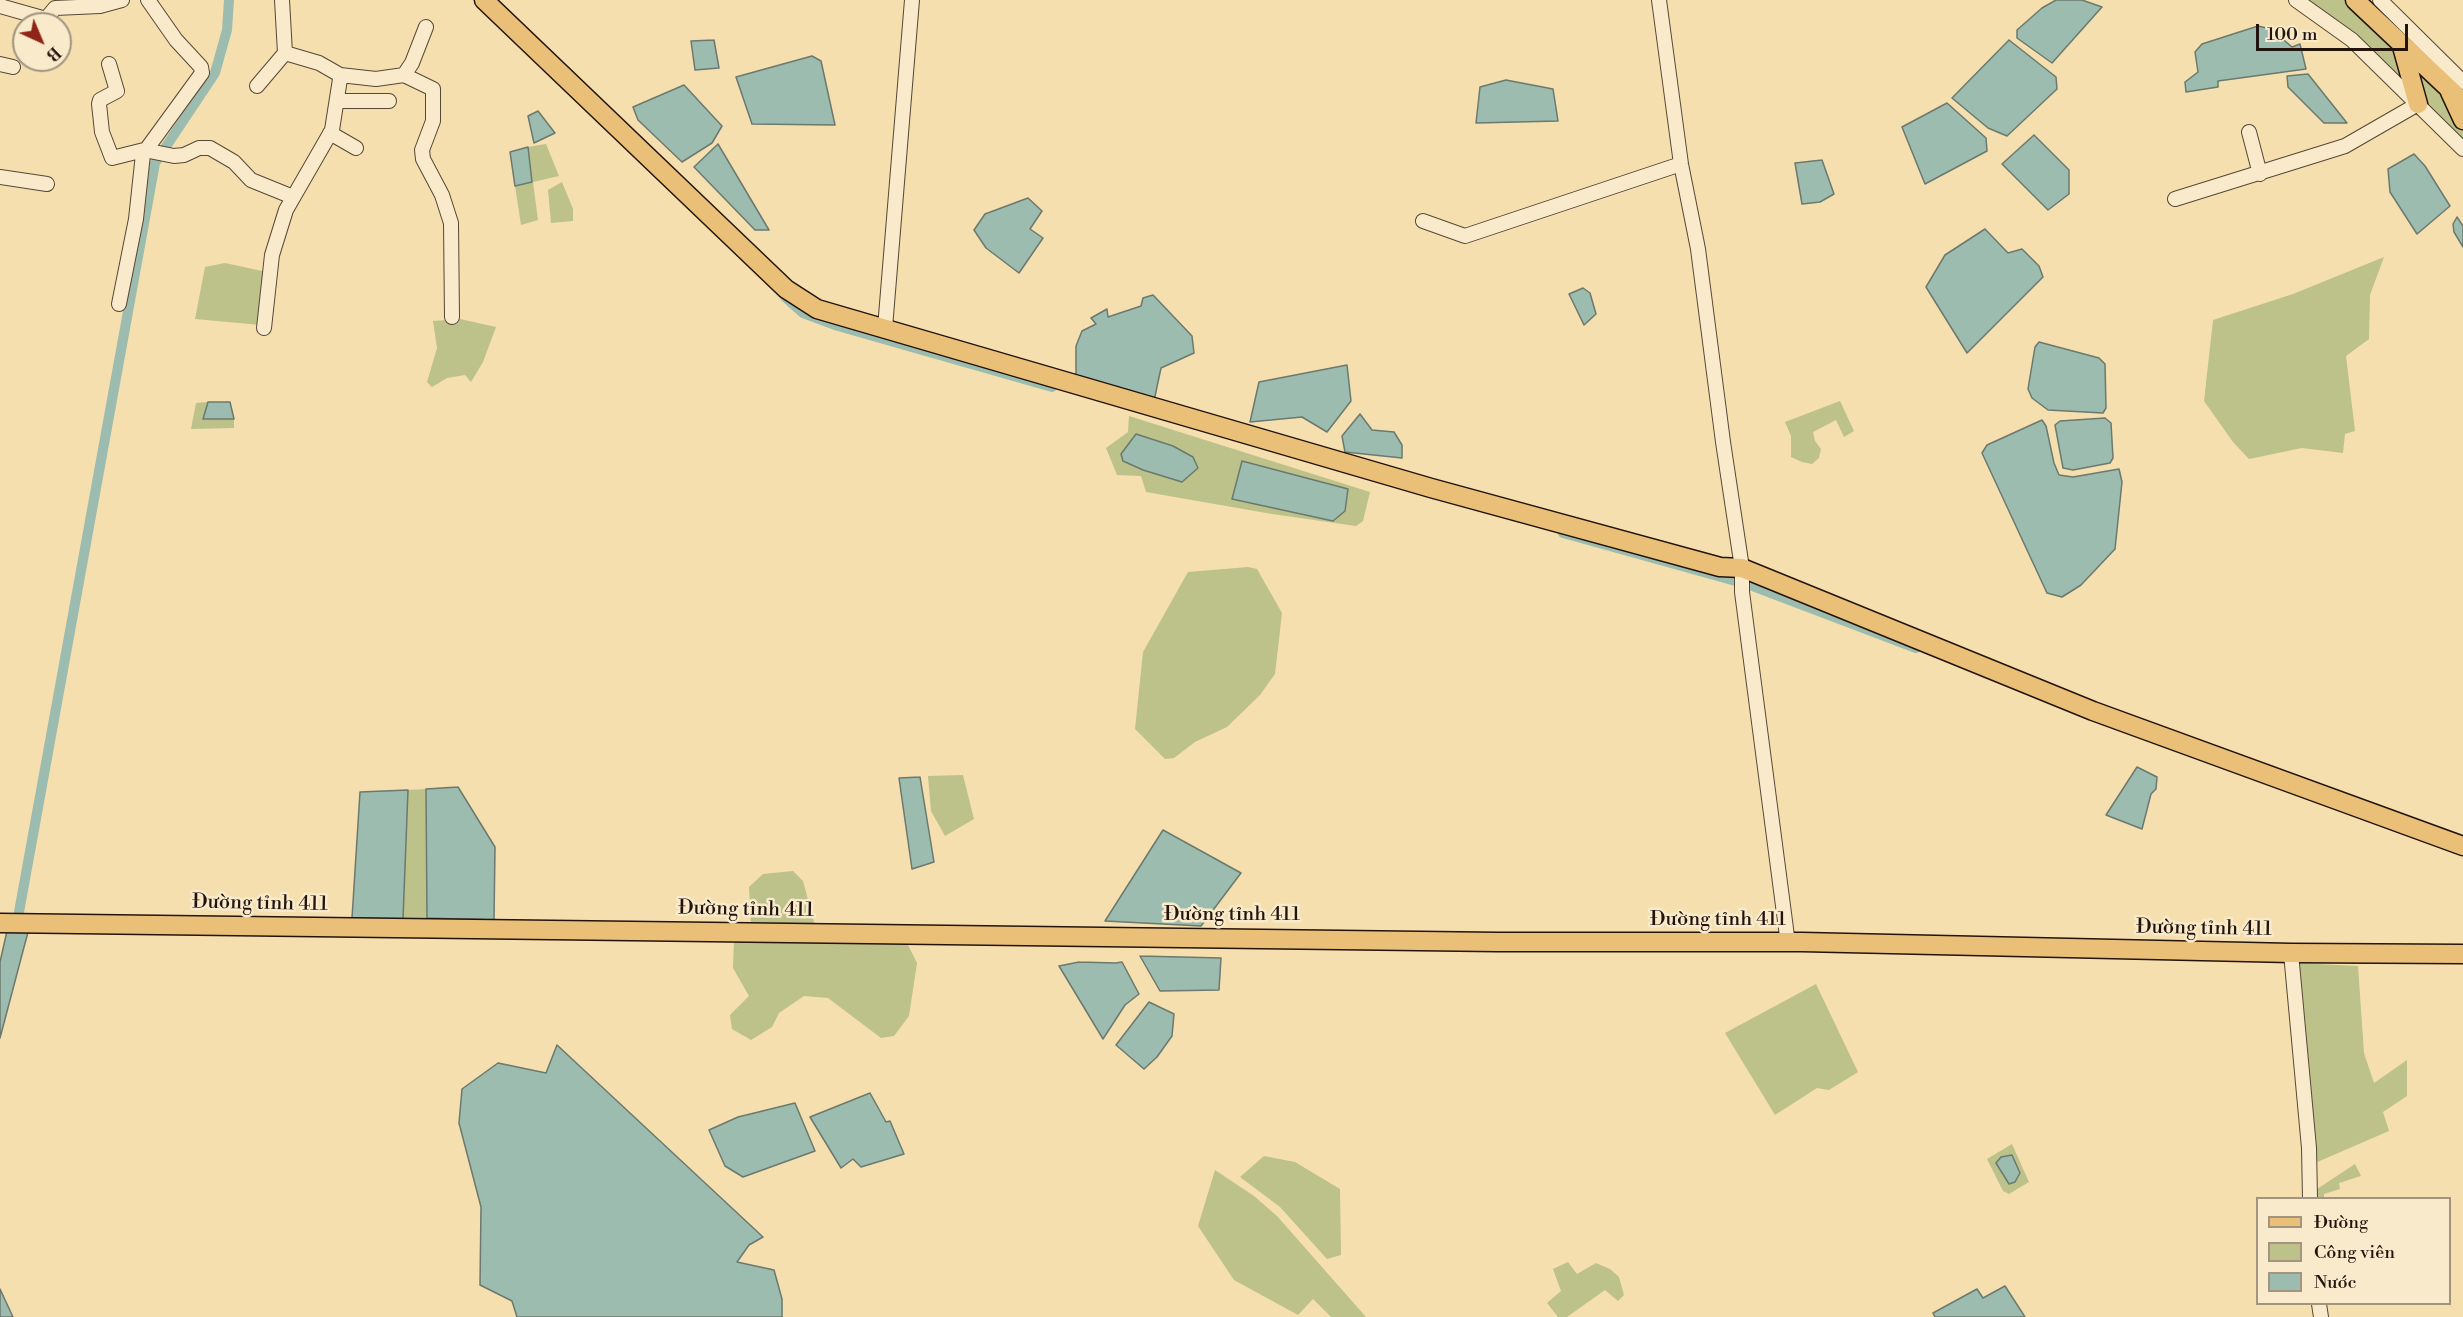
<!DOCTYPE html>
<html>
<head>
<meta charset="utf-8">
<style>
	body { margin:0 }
	#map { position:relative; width:2463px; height:1317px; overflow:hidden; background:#f5dfaf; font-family:"Libre Bodoni",serif }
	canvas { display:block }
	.legend { position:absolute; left:2256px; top:1197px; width:195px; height:108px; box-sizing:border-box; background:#f8eacb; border:2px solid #a2947f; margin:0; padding:8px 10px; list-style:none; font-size:18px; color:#22140c }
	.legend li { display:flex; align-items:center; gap:12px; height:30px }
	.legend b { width:30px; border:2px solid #a2947f }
	.north { position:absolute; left:12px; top:12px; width:60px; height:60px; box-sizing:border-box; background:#f8eacb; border:2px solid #a2947f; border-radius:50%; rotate:136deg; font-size:16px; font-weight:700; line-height:24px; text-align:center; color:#22140c }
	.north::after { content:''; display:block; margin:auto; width:21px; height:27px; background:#8f2418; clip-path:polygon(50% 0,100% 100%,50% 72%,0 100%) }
	.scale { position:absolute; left:2256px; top:24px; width:152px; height:27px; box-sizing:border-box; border:3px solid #22140c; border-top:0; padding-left:8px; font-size:18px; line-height:21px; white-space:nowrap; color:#22140c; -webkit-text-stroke:4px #f8eacb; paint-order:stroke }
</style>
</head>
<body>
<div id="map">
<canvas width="2463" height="1317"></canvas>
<ul class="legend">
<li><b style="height:8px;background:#eac078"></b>Đường</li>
<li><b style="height:16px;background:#bcc28a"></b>Công viên</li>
<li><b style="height:16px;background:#9cbcaf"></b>Nước</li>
</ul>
<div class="north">B</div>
<div class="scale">100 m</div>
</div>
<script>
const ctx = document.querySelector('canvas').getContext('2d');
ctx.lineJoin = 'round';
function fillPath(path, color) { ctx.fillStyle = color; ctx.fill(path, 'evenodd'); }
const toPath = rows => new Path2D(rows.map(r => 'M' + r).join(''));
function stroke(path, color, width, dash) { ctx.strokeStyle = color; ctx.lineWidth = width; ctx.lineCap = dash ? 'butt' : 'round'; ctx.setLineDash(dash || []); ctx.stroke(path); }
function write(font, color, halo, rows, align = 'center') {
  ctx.font = font + ' "Libre Bodoni",serif'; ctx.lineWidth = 5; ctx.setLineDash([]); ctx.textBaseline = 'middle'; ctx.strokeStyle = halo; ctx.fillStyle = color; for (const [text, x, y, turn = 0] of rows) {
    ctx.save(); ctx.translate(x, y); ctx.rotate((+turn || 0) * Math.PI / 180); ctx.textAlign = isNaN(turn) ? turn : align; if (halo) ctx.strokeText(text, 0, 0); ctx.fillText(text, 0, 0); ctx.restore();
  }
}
const green = toPath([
	[2302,0,2349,0,2399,45,2414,97],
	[2408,52,2442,86,2463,130,2463,145,2420,103],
	[546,144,559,176,533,182,538,220,521,225,515,186,532,182,528,147],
	[562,182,573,209,573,221,551,223,548,190],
	[2384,257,2370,295,2369,339,2346,356,2355,431,2345,434,2343,453,2302,448,2249,459,2233,442,2204,401,2213,320,2293,294],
	[225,263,267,272,261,325,195,319,205,267],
	[460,319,496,327,483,362,471,382,465,375,447,378,432,387,427,382,437,348,433,321],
	[1840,401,1854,431,1844,437,1836,420,1813,432,1815,441,1821,449,1819,458,1812,464,1802,462,1791,457,1791,436,1785,422],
	[208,402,204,419,234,419,234,428,191,429,196,403],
	[1129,416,1370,492,1363,521,1356,526,1272,514,1146,492,1141,476,1117,475,1106,448,1128,432],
	[1242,462,1347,489,1345,511,1233,499],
	[1248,567,1257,569,1282,613,1275,674,1260,695,1227,727,1195,742,1174,758,1165,759,1135,729,1143,652,1188,572],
	[963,775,974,819,945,836,931,811,928,776],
	[426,789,427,918,403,919,408,790],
	[793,871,803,881,815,926,751,925,749,887,763,874],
	[734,938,907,943,917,963,909,1016,894,1036,881,1038,828,998,804,996,779,1013,772,1027,751,1040,732,1029,730,1015,749,996,733,968],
	[2296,963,2358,966,2364,1053,2374,1083,2407,1060,2407,1096,2383,1112,2389,1131,2315,1163],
	[1816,984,1858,1072,1829,1090,1817,1088,1775,1115,1725,1033],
	[2012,1144,2029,1182,2009,1194,2003,1191,1987,1159],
	[1264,1156,1295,1162,1340,1189,1341,1255,1327,1259,1280,1207,1240,1177],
	[2355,1164,2361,1176,2339,1183,2340,1189,2324,1194,2324,1198,2313,1198,2314,1191],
	[1215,1170,1254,1196,1277,1216,1366,1317,1331,1317,1313,1299,1298,1315,1234,1280,1198,1226],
	[1568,1262,1577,1274,1596,1263,1610,1269,1619,1277,1624,1295,1618,1301,1605,1290,1567,1317,1558,1317,1547,1303,1561,1291,1553,1269]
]);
const water = toPath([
	[2056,0,2082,0,2102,7,2052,63,2017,38,2017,30,2042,8,2056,0],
	[2258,26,2271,29,2292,47,2300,44,2306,69,2218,81,2218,87,2186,92,2185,82,2198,72,2195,52,2202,44,2258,26],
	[714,40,719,68,695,70,691,41,714,40],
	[2009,40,2056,77,2057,89,2007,136,1988,128,1952,98,2009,40],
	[812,56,821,61,835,125,752,124,736,77,812,56],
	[2308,74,2347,123,2324,123,2288,87,2287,76,2308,74],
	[1506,80,1553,89,1558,121,1476,123,1480,87,1506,80],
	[684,85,722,126,712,143,682,162,638,120,633,107,684,85],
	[1947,103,1986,138,1987,151,1925,184,1902,127,1947,103],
	[538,111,555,133,534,143,528,116,538,111],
	[2034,135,2069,170,2069,194,2048,210,2002,164,2034,135],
	[718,144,769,230,755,230,694,167,718,144],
	[528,147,532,182,515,186,510,152,528,147],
	[2414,154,2425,166,2450,206,2417,234,2390,192,2388,169,2414,154],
	[1822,160,1834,194,1820,202,1802,204,1795,163,1822,160],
	[1028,198,1042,211,1030,229,1043,238,1019,273,986,248,974,230,985,214,1028,198],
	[2457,217,2463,226,2463,247,2454,232,2453,224,2457,217],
	[1985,229,2008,253,2022,249,2039,266,2043,277,1967,353,1926,287,1945,255,1985,229],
	[1583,288,1590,293,1596,314,1584,325,1569,294,1583,288],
	[1153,295,1192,336,1194,353,1161,368,1154,401,1076,375,1076,346,1082,331,1096,324,1091,318,1107,309,1108,317,1141,306,1143,298,1153,295],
	[2039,342,2099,358,2105,364,2106,408,2103,413,2048,410,2032,398,2028,389,2035,347,2039,342],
	[1347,365,1351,401,1327,432,1302,417,1250,422,1259,382,1347,365],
	[208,402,230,402,234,419,203,419,208,402],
	[1360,414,1372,430,1394,432,1402,445,1402,458,1345,452,1342,436,1360,414],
	[2105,418,2111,423,2113,458,2110,463,2073,470,2063,468,2055,425,2060,421,2105,418],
	[2042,420,2046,426,2054,463,2059,475,2073,477,2119,469,2122,482,2115,549,2081,585,2062,597,2047,593,1982,453,1987,445,2042,420],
	[1136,434,1173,446,1193,457,1198,468,1182,482,1143,470,1123,461,1121,454,1136,434],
	[1242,461,1348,489,1345,511,1333,521,1232,499,1242,461],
	[2137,767,2157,777,2156,789,2151,794,2142,829,2106,815,2137,767],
	[920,777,934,862,912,869,899,778,920,777],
	[458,787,495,847,494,920,427,918,426,789,458,787],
	[408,790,403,919,352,918,360,792,408,790],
	[1163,830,1241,873,1201,926,1105,921,1163,830],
	[7,931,28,932,0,1038,0,962,7,931],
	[1140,956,1221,958,1219,990,1160,991,1140,956],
	[1079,962,1116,963,1122,962,1139,994,1125,1005,1103,1039,1059,966,1079,962],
	[1149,1002,1174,1014,1172,1036,1157,1057,1144,1069,1116,1045,1149,1002],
	[557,1045,763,1237,749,1245,737,1262,774,1270,782,1299,782,1317,517,1317,512,1301,480,1285,481,1207,459,1123,462,1089,498,1063,546,1073,557,1045],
	[870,1093,886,1122,890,1121,904,1154,861,1167,853,1159,841,1168,810,1117,870,1093],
	[795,1103,815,1151,743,1177,725,1166,709,1130,738,1117,795,1103],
	[2012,1155,2020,1173,2015,1182,2009,1184,1996,1163,2001,1157,2012,1155],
	[2005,1286,2025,1317,1935,1317,1933,1313,1977,1289,1983,1298,2005,1286],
	[0,1289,13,1317,0,1317,0,1289]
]);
const canal = toPath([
	[785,297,803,313,838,326,1052,387],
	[1563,533,1750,585,1916,648],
	[19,912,155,163,215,73,227,30,229,0]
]);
const minor = toPath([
	[1659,0,1681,164,1698,249,1723,442,1742,568,1742,592,1788,944],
	[2296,0,2352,40,2463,149],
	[2380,0,2463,82],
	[0,6,46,19,55,8,100,6,122,0],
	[0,64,13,67],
	[109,64,117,91,100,100,99,104,102,132,112,158,144,150,174,156,184,155,199,148,210,148,234,162,251,180,293,197],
	[340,75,376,79,404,75,412,63,426,27],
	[404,75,433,89,433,121,422,150,423,159,442,195,451,223,452,317],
	[257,86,285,53],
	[339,101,389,101],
	[2249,132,2260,174],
	[330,133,356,148],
	[0,177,47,184],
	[2175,199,2345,146,2418,104],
	[1423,221,1465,236,1681,164],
	[119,304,136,219,143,154,202,73,201,67,176,40,148,0],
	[264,328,272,255,286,210,332,130,340,79,340,75,319,63,285,53,282,0],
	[885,328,912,0],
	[2291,953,2309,1148,2310,1198],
	[2319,1304,2321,1317]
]);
const major = toPath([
	[484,0,786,289,817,309,1431,488,1720,567,1742,568,2093,711,2463,846],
	[2355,0,2463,102],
	[2401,43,2418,104],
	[2450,92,2463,120],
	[0,923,1498,942,1802,942,2291,953,2463,954]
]);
const streetNames = [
	["Đường tỉnh 411",260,904,1],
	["Đường tỉnh 411",746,910,1],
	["Đường tỉnh 411",1232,915],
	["Đường tỉnh 411",1718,920],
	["Đường tỉnh 411",2204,929,1]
];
fillPath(green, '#bcc28a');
fillPath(water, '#9cbcaf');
stroke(water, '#6b796e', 1.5);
stroke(canal, '#9cbcaf', 10);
stroke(minor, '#574735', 16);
stroke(major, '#22140c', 21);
stroke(minor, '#f8eacb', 14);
stroke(major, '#eac078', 18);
write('20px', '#22140c', '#f8eacb', streetNames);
</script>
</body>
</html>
